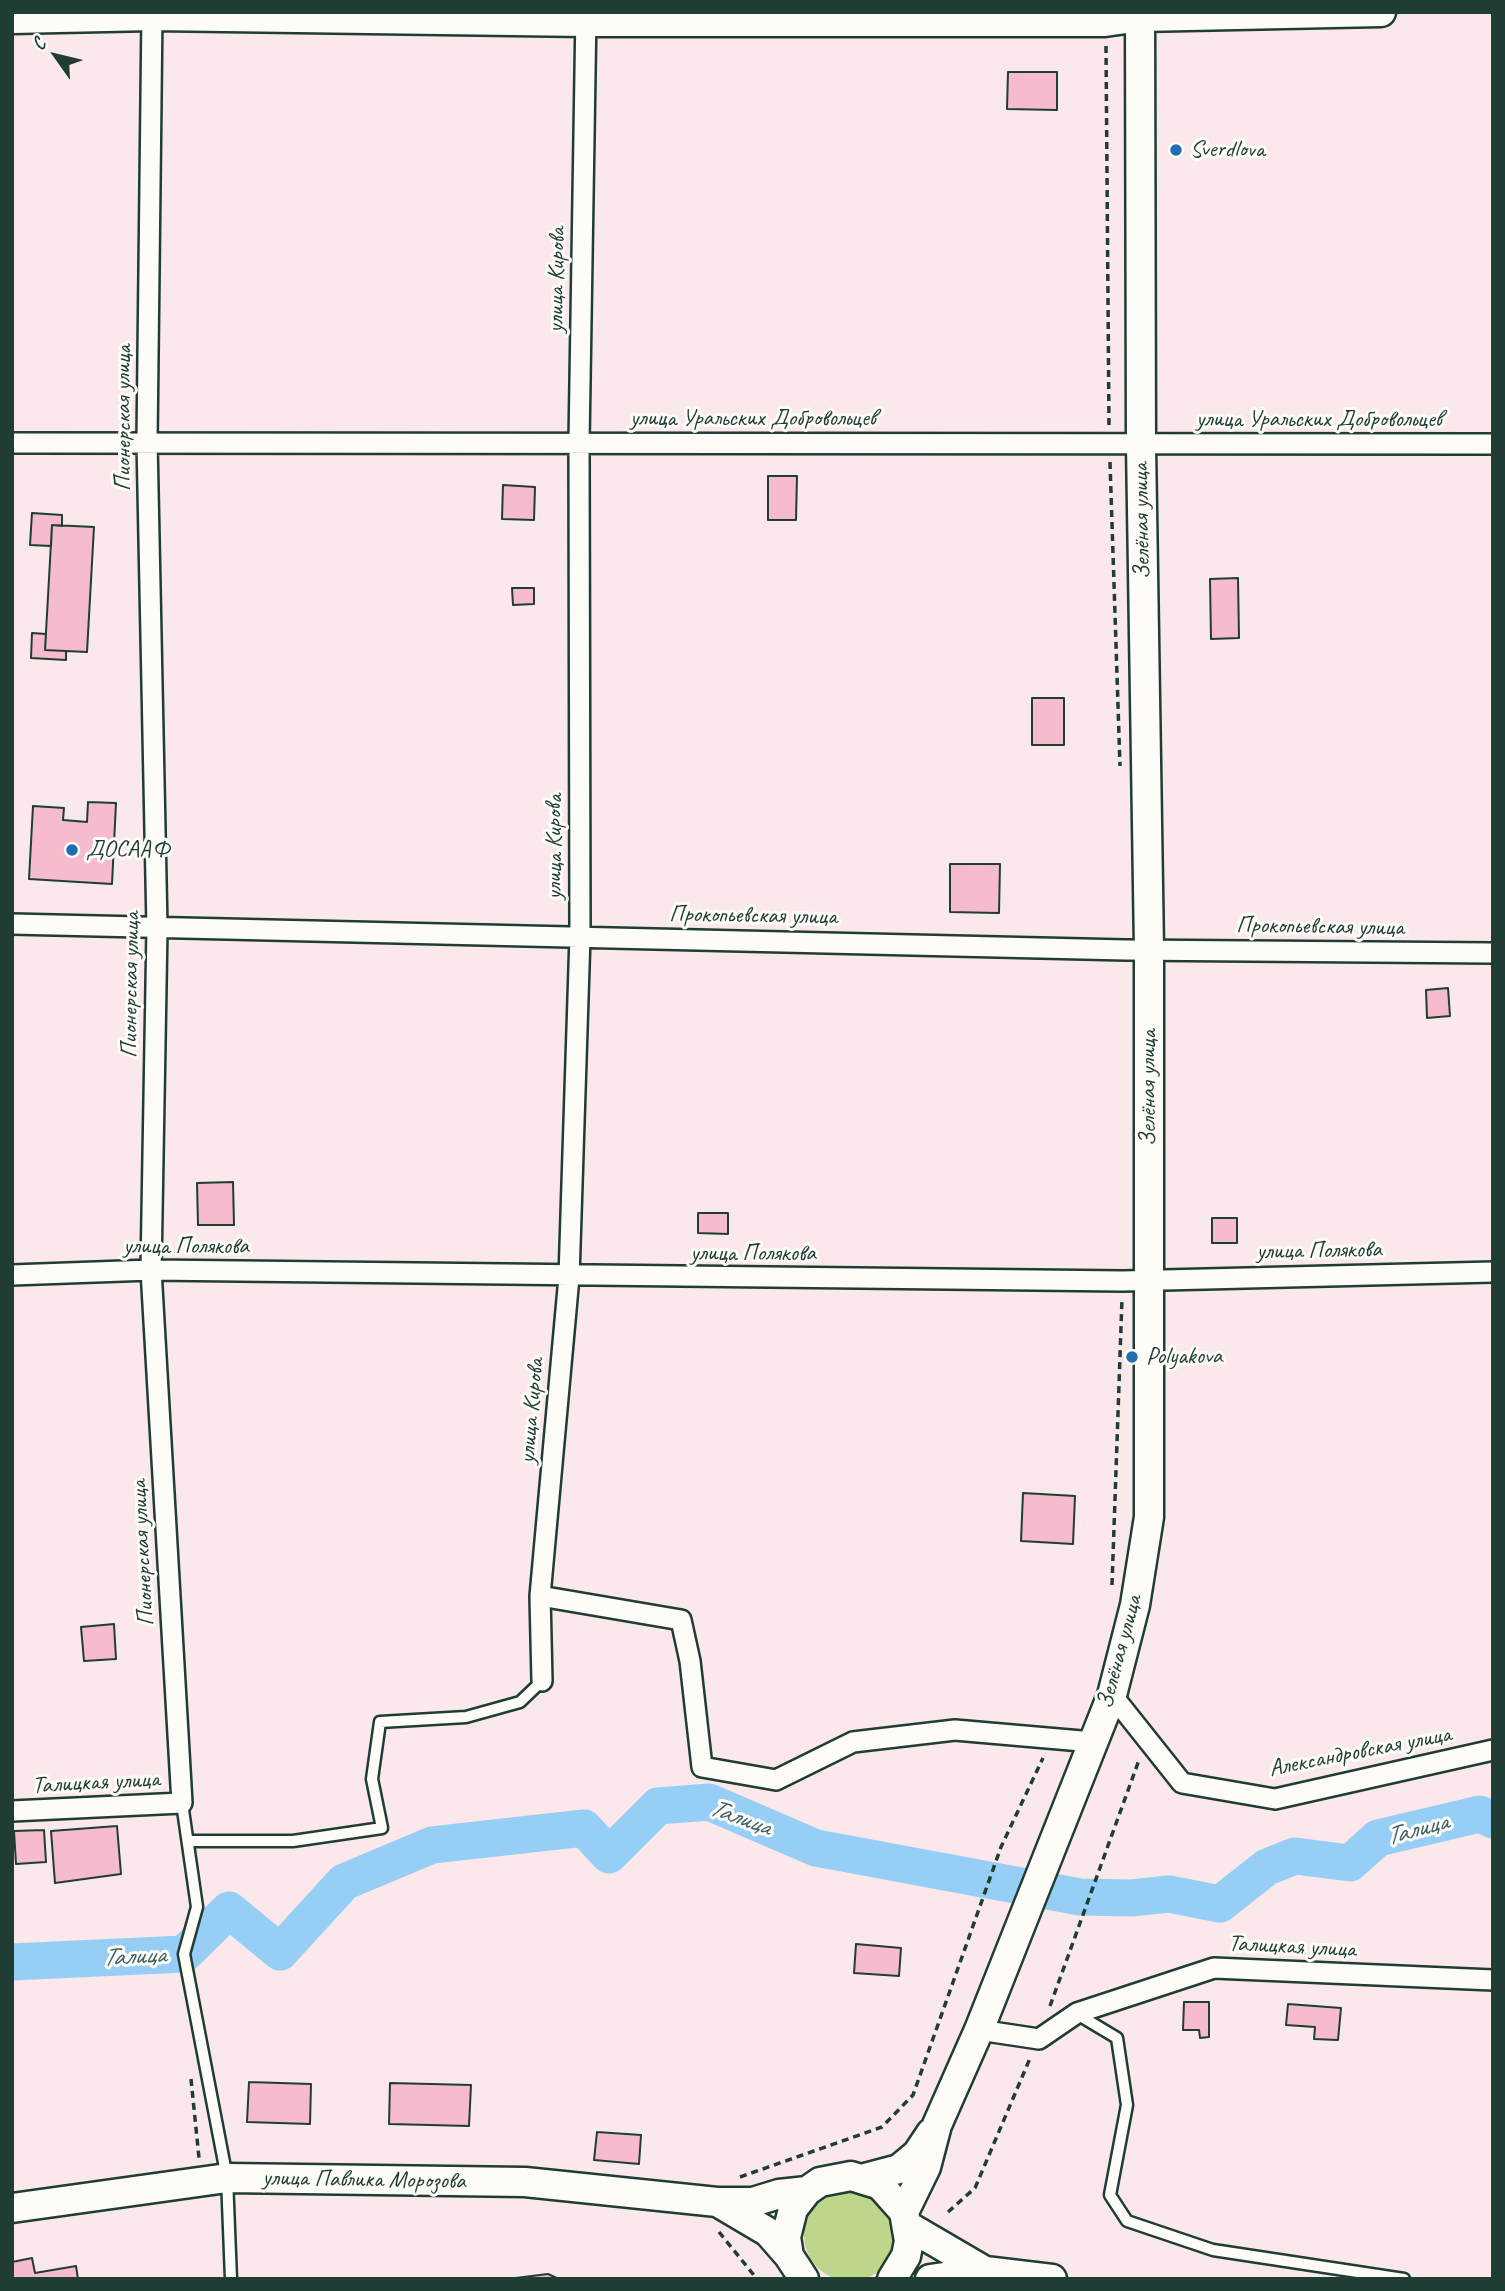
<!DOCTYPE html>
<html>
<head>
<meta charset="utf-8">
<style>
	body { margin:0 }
	#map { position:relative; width:1505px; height:2291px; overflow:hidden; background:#fbe8ea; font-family:Caveat,sans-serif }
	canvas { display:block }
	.frame { position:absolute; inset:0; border:14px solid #1f3d34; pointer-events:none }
	.north { position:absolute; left:21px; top:21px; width:70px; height:70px; -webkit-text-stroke:5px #fdfcf7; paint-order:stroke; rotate:304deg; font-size:19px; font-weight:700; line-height:28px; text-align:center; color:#1f3d34 }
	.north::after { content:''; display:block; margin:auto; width:24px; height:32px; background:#1f3d34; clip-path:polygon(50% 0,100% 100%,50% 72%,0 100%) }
</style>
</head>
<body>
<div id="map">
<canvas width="1505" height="2291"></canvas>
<div class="frame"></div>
<div class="north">С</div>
</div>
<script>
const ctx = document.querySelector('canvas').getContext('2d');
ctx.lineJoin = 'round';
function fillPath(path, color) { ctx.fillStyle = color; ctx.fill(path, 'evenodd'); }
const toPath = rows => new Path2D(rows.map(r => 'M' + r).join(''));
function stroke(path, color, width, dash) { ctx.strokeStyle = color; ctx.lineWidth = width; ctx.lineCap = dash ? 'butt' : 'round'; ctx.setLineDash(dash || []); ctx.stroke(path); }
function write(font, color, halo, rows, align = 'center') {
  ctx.font = font + ' Caveat,sans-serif'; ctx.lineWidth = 6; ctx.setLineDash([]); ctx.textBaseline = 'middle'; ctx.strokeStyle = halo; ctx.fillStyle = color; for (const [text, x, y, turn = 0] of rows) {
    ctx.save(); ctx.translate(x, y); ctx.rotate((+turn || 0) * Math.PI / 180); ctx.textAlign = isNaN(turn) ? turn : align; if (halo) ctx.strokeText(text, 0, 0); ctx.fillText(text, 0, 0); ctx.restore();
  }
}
const green = toPath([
	'804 2235a46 46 0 1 1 92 0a46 46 0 1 1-92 0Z'
]);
const river = toPath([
	[12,1962,184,1954,229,1910,280,1952,344,1882,432,1845,584,1828,609,1855,658,1806,709,1802,816,1848,1080,1897,1131,1898,1169,1894,1220,1904,1267,1867,1295,1856,1350,1863,1378,1838,1480,1814,1493,1820]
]);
const building = toPath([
	[1008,72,1057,72,1057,110,1007,109,1008,72],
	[768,476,797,476,796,520,768,520,768,476],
	[503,485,535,487,534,520,502,519,503,485],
	[32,513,62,515,62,526,52,525,51,546,30,545,32,513],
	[52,525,94,527,87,652,45,650,52,525],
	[1238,578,1239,638,1211,639,1210,579,1238,578],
	[512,588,534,588,534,604,513,605,512,588],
	[32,633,46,634,45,650,66,651,66,660,31,658,32,633],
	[1032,698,1064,698,1064,745,1032,745,1032,698],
	[88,802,116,803,112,884,29,879,33,806,64,808,63,820,87,822,88,802],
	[950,864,1000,864,999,913,950,912,950,864],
	[1448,988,1450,1016,1427,1018,1426,990,1448,988],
	[233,1182,234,1225,198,1225,197,1183,233,1182],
	[698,1213,728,1213,728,1234,698,1233,698,1213],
	[1212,1218,1237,1218,1237,1243,1212,1243,1212,1218],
	[1023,1493,1075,1496,1073,1544,1021,1541,1023,1493],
	[114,1624,116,1659,84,1661,81,1627,114,1624],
	[117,1826,121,1874,55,1883,51,1831,117,1826],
	[44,1830,46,1862,16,1864,14,1831,44,1830],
	[856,1944,901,1948,899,1976,854,1973,856,1944],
	[1184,2002,1209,2002,1209,2037,1200,2038,1199,2030,1183,2030,1184,2002],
	[1288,2004,1341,2008,1338,2040,1314,2039,1315,2027,1286,2025,1288,2004],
	[249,2082,311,2084,310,2124,247,2122,249,2082],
	[390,2083,471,2085,469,2126,389,2124,390,2083],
	[597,2132,641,2135,639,2164,594,2160,597,2132],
	[32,2258,35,2273,76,2266,78,2279,12,2279,12,2262,32,2258],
	[548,2274,559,2279,507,2279,548,2274]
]);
const path = toPath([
	[1106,46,1109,427],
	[1110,462,1120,766],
	[1112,1585,1122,1299],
	[1050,2006,1139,1760],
	[191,2079,199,2158],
	[740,2177,882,2127,913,2095,1001,1847,1043,1758],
	[948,2212,975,2188,1031,2056],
	[719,2232,757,2279]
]);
const lane = toPath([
	[182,1803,197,1907,184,1954,227,2178,231,2279],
	[189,1841,293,1841,382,1828,372,1779,380,1722,466,1717,520,1702,542,1681],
	[1077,2014,1117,2038,1127,2105,1110,2195,1127,2221,1213,2250,1404,2279]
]);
const street = toPath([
	[12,443,1493,444],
	[12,924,1126,950,1493,953],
	[12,1275,151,1270,1123,1281,1493,1272],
	[540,1596,681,1620,690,1661,702,1767,776,1780,853,1742,955,1730,1093,1742],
	[542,1681,540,1596,569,1277,580,936,579,442,586,12],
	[1112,1695,1182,1783,1275,1799,1493,1750],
	[12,1811,182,1803,151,1270,157,928,147,441,152,12],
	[979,2030,1039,2039,1077,2013,1214,1968,1493,1980]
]);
const secondary = toPath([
	[12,19,153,16,585,22,1105,22,1140,17,1381,12],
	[865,2178,899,2169,917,2154,931,2133],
	[719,2203,768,2232,789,2256],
	[12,2208,227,2178,525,2182,717,2202,753,2202,779,2194,807,2191],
	[904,2212,926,2167,937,2125,979,2030,1112,1695,1135,1605,1149,1517,1149,949,1141,445,1140,12],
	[908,2226,985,2271],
	[804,2279,789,2256,786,2237,793,2209,807,2191,820,2182,851,2176,880,2185,904,2212,909,2241,906,2256,892,2279],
	[930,2279,985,2271,1052,2279]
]);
const markers = [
	[1176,150,7,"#1f6fb2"],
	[72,850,7,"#1f6fb2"],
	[1132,1357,7,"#1f6fb2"]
];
const poiNames = [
	["Sverdlova",1190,150],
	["ДОСААФ",86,850],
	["Polyakova",1146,1357]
];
const streetNames = [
	["улица Кирова",557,280,-89],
	["Пионерская улица",124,418,-90],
	["улица Уральских Добровольцев",753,419],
	["улица Уральских Добровольцев",1319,420],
	["Зелёная улица",1142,521,-91],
	["улица Кирова",555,847,-90],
	["Прокопьевская улица",753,916,1],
	["Прокопьевская улица",1320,927,1],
	["Пионерская улица",131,985,-89],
	["Зелёная улица",1149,1088,-90],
	["улица Полякова",186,1247],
	["улица Полякова",1319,1251,-1],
	["улица Полякова",753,1254],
	["улица Кирова",532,1411,-85],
	["Пионерская улица",143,1553,-93],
	["Зелёная улица",1120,1652,-75],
	["Александровская улица",1360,1752,-11],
	["Талицкая улица",96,1783,-3],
	["Талицкая улица",1292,1947,3],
	["улица Павлика Морозова",364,2180,1]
];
const waterNames = [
	["Талица",740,1818,20],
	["Талица",1417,1830,-15],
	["Талица",134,1957,-3]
];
fillPath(green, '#bdd68c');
stroke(river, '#97cef6', 37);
fillPath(building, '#f6bbcc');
stroke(building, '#1f3d34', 2);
stroke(lane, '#1f3d34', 15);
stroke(street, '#1f3d34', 24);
stroke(secondary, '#1f3d34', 33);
stroke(path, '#1f3d34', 3.5, [7, 5]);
stroke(lane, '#fdfcf7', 10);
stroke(street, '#fdfcf7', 19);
stroke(secondary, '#fdfcf7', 28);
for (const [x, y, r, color] of markers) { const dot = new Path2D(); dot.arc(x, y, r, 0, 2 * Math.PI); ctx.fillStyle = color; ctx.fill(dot); stroke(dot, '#fdfcf7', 2.5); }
write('24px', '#1f3d34', '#fdfcf7', poiNames, 'left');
write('24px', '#1f3d34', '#fdfcf7', streetNames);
write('italic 26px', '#3d6164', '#fdfcf7', waterNames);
</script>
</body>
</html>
